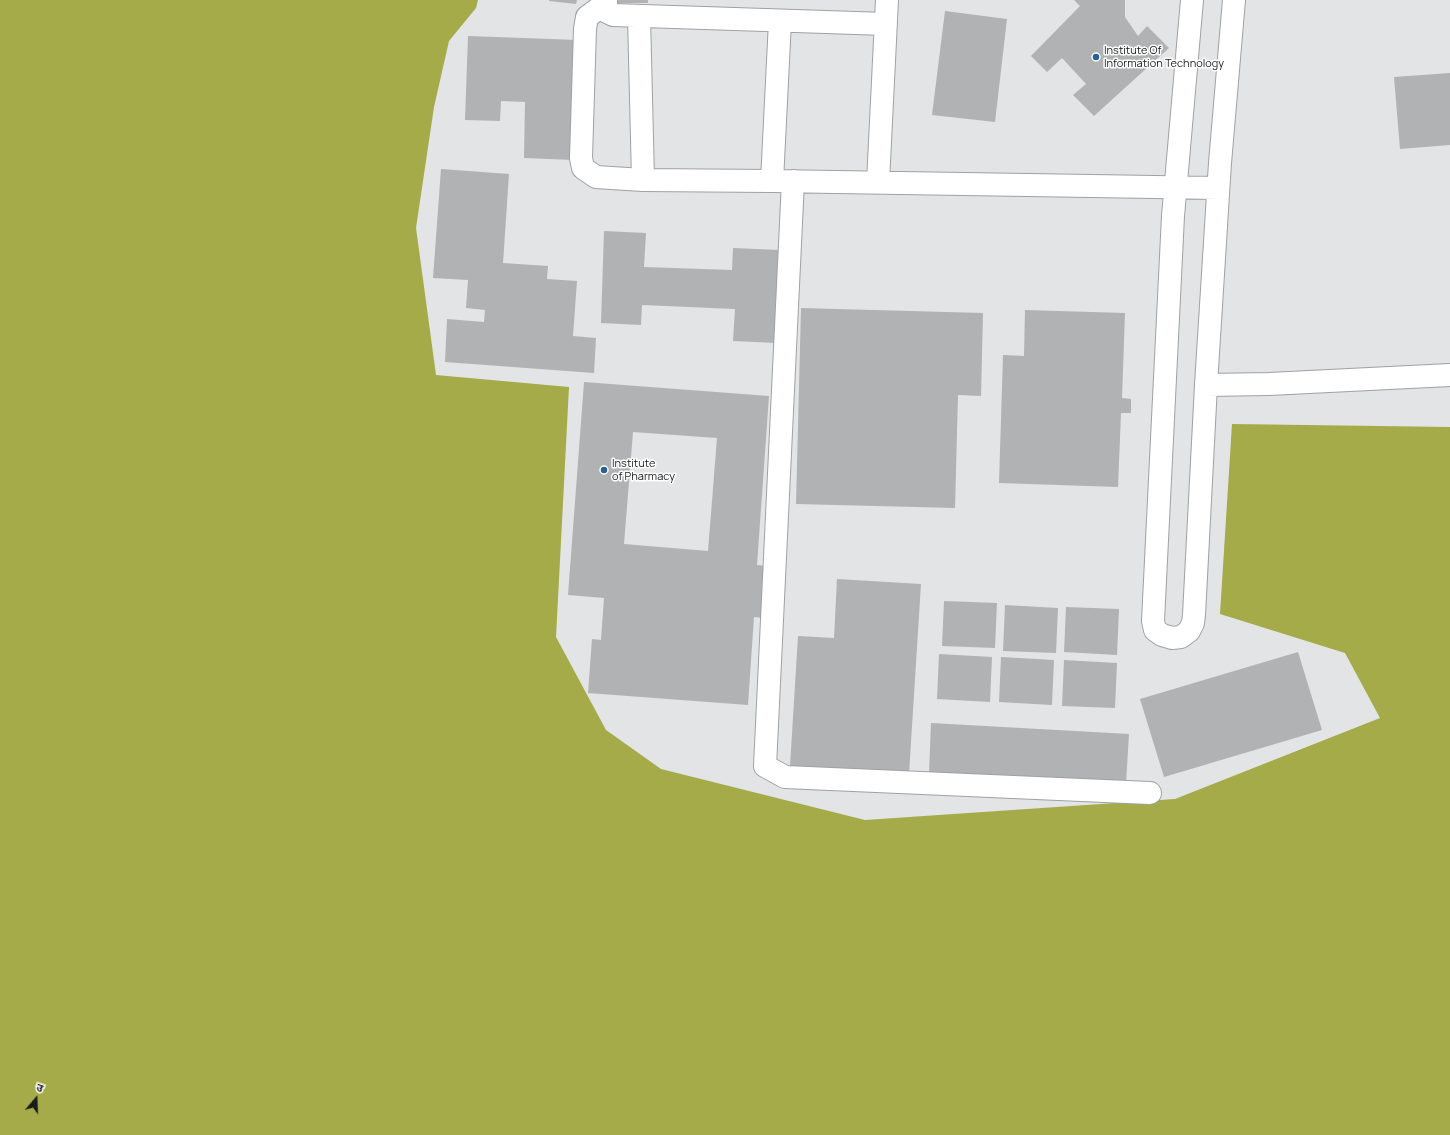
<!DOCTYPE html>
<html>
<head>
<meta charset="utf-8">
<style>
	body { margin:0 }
	#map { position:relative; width:1450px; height:1135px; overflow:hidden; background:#e2e4e5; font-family:Manrope,"Noto Sans Devanagari",sans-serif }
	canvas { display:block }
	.north { position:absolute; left:16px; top:1079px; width:40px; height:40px; -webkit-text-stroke:3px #fff; paint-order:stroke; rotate:19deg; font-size:11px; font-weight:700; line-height:16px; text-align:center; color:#181919 }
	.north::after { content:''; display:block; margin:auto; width:14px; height:18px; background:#181919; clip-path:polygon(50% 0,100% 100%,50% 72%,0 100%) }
</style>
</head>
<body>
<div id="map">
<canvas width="1450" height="1135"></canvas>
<div class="north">उ</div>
</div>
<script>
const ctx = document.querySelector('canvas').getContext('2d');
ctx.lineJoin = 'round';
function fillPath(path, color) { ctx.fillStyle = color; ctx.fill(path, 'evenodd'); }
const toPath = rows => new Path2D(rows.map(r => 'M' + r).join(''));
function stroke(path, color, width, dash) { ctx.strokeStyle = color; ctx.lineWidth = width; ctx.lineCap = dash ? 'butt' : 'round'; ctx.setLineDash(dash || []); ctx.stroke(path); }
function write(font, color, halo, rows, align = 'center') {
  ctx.font = font + ' Manrope,sans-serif'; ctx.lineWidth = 3; ctx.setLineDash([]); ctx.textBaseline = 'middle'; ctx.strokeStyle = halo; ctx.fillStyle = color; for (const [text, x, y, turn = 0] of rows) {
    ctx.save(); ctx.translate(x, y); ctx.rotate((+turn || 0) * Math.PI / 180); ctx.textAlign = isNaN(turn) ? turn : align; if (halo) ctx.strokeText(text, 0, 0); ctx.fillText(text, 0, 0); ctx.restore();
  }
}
const forest = toPath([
	[0,0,478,0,476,8,449,41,434,107,416,228,436,375,569,387,556,637,606,730,661,769,865,820,1175,799,1380,718,1345,653,1220,614,1232,424,1450,427,1450,1135,0,1135]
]);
const building = toPath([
	[549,0,577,0,576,4,549,1],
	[617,0,648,0,648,3,617,3],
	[1074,0,1125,0,1125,17,1138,36,1147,26,1169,48,1094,116,1073,95,1086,84,1062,58,1047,72,1031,56,1080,6],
	[945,11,1007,19,995,122,932,115],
	[468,36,578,40,574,160,524,158,525,102,501,101,500,121,465,120],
	[1450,73,1450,145,1400,149,1394,77],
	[441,169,509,174,503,263,548,266,547,279,577,281,573,336,596,338,594,373,445,362,447,319,484,322,485,310,466,308,468,280,433,278],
	[604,231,646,233,644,267,732,270,733,248,780,250,776,343,733,341,735,309,642,305,641,325,601,323],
	[801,308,983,313,981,396,958,395,955,508,796,504],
	[1025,310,1125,313,1122,398,1131,399,1131,413,1121,413,1118,487,999,483,1003,355,1024,356],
	[584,382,769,396,757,565,767,566,763,618,754,617,748,705,588,693,592,639,601,640,604,598,568,595],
	[633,432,717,438,708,551,624,544],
	[837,579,921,584,909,774,790,766,798,636,834,638],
	[944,601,997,603,995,648,942,646],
	[1005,605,1058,608,1056,653,1003,651],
	[1066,607,1119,609,1117,655,1064,652],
	[1298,652,1322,730,1164,777,1140,699],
	[939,654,992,657,990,702,937,699],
	[1001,657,1054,660,1052,705,999,702],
	[1064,660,1117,663,1115,708,1062,706],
	[931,723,1129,734,1126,784,929,773]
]);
const minor = toPath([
	[606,0,605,11,613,15,886,24],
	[1192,0,1173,216,1153,621,1155,630,1162,635,1172,638,1181,637,1189,631,1193,623,1194,615,1206,385,1220,163,1234,0],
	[606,3,587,17,585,29,581,158,583,168,596,177,643,180,772,181,1218,188],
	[639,17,643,180],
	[772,181,780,21],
	[793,181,765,766,785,777,1150,793],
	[878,182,887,0],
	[1206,385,1269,384,1450,375]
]);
const markers = [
	[1096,57,4,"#256097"],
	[604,470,4,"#256097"]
];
const poiNames = [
	["Institute Of",1104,51],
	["Information Technology",1104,64],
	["Institute",612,464],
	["of Pharmacy",612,477]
];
fillPath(forest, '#a4ab48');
fillPath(building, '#b1b2b4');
stroke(minor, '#9fa1a2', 24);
stroke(minor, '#fff', 22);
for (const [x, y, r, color] of markers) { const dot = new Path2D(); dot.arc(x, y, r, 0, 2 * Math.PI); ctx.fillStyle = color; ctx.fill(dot); stroke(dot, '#fff', 1.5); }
write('11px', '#181919', '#fff', poiNames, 'left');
</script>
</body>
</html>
